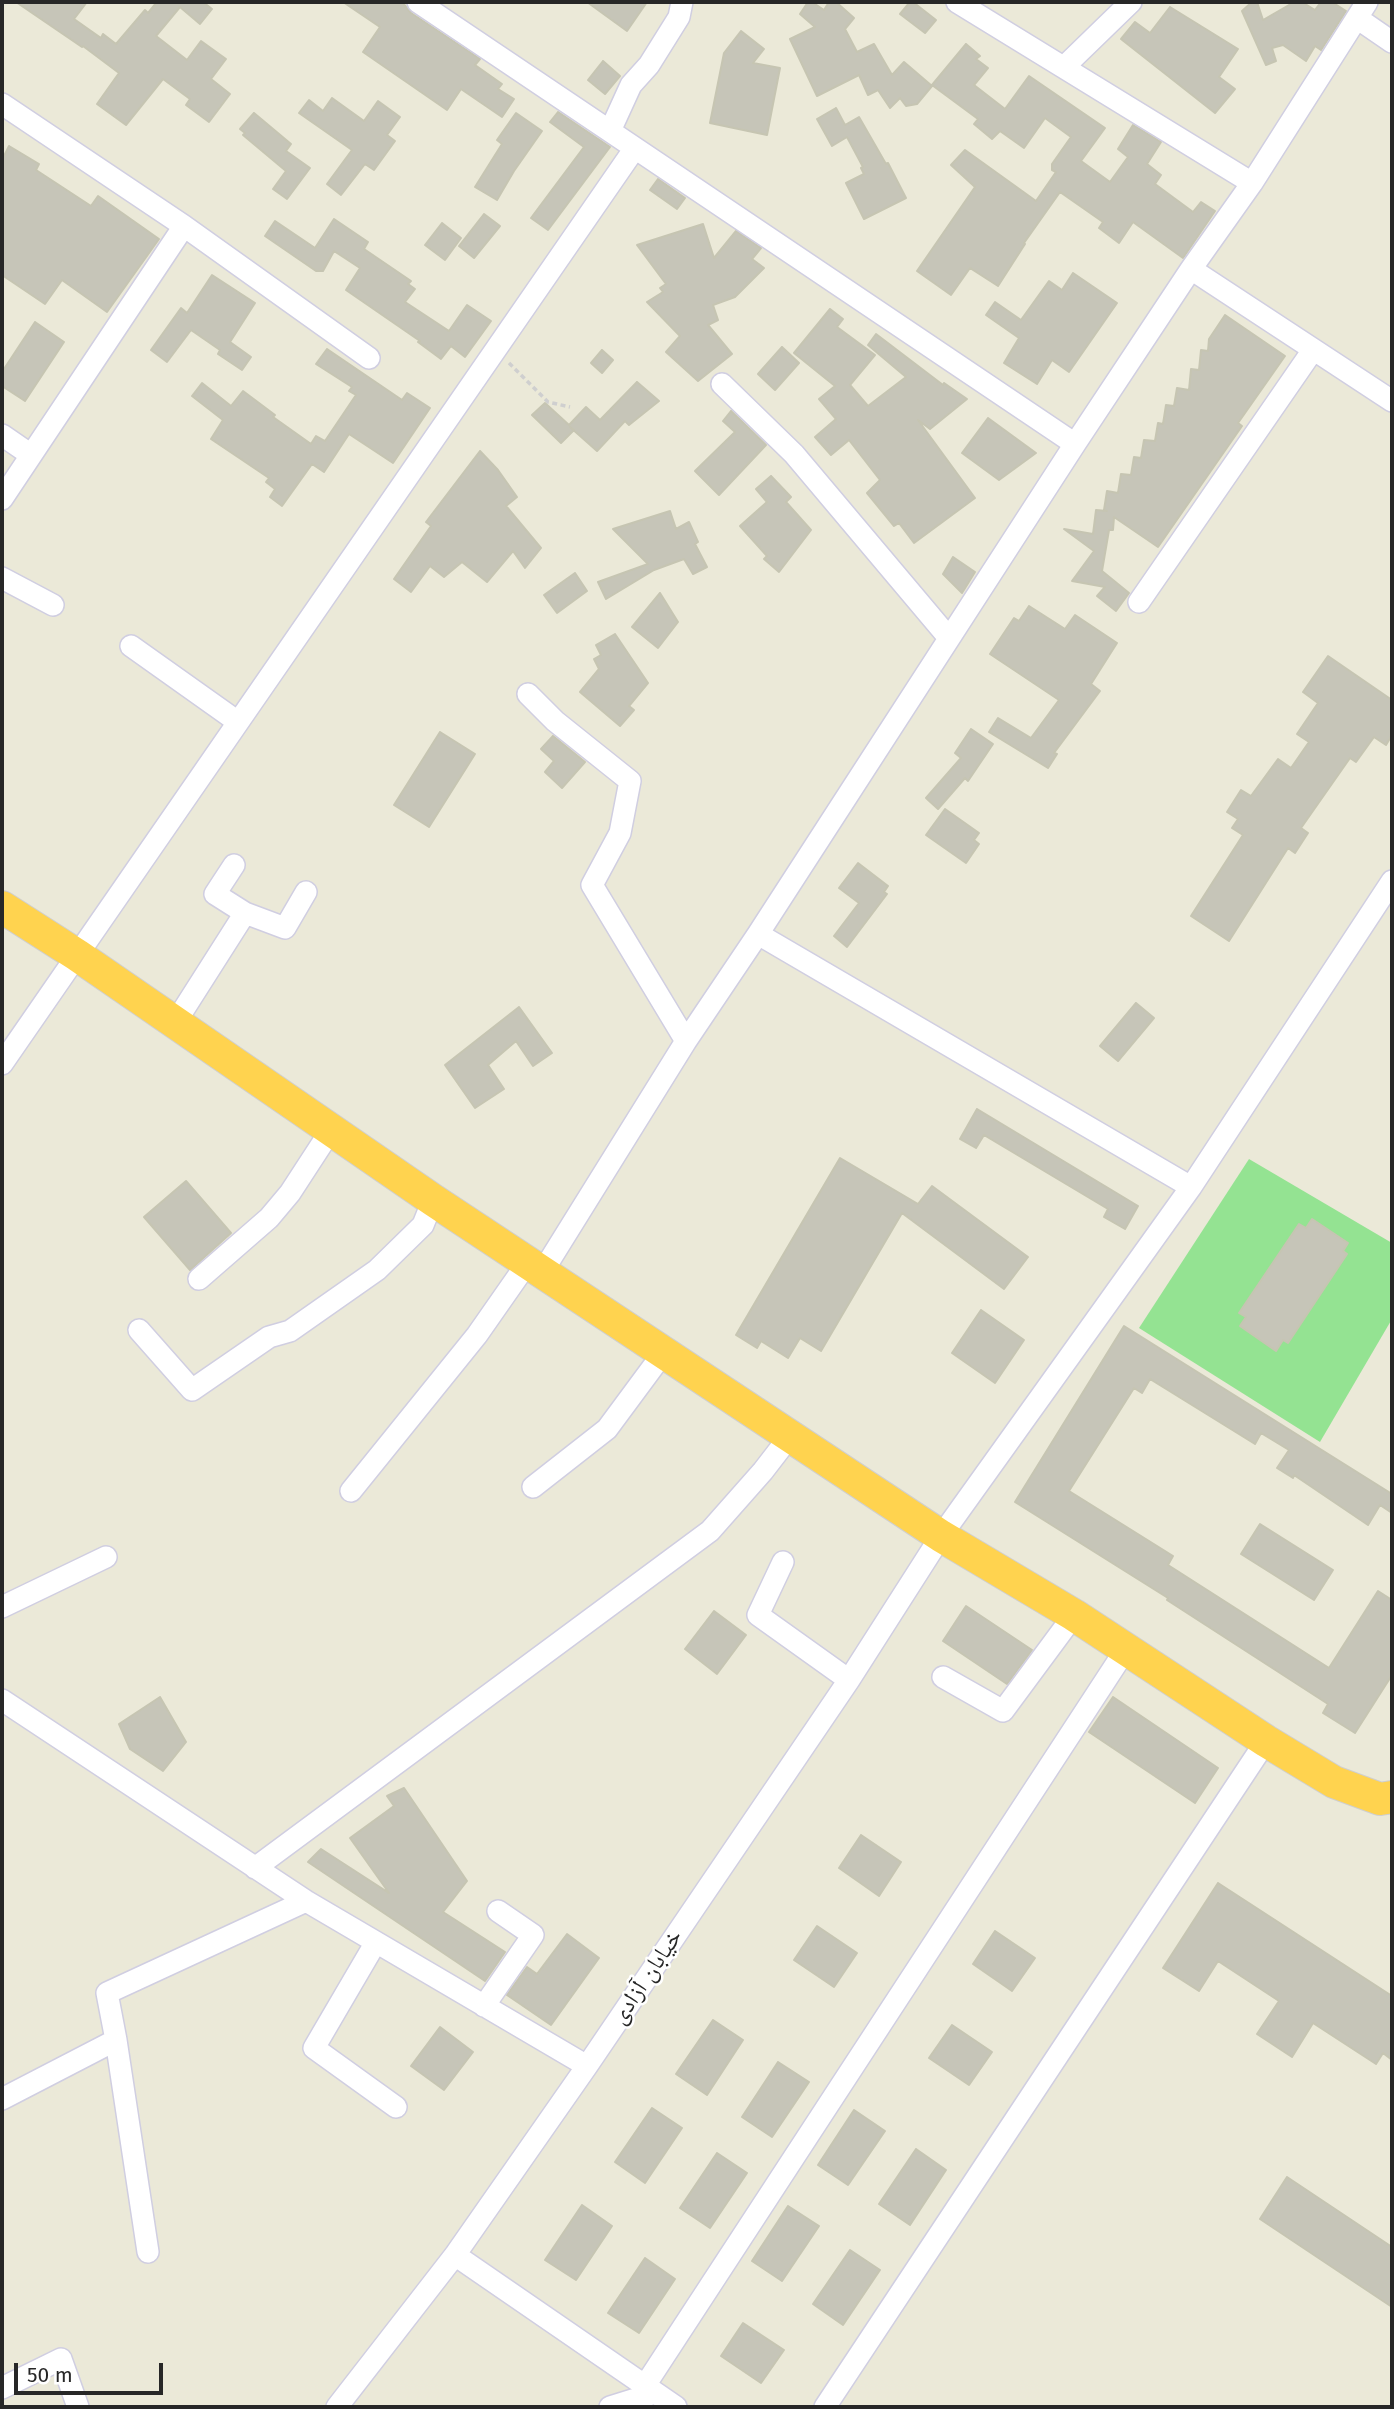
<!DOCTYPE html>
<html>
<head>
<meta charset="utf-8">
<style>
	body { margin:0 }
	#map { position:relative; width:1394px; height:2409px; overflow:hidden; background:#ebe9d8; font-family:"Fira Sans",sans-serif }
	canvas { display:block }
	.frame { position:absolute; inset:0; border:4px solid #272727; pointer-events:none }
	.scale { position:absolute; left:14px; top:2363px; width:149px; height:32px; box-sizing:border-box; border:4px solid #272727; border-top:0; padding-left:9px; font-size:21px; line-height:24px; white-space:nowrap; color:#272727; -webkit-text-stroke:5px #fff; paint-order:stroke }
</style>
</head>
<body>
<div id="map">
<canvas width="1394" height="2409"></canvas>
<div class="frame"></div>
<div class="scale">50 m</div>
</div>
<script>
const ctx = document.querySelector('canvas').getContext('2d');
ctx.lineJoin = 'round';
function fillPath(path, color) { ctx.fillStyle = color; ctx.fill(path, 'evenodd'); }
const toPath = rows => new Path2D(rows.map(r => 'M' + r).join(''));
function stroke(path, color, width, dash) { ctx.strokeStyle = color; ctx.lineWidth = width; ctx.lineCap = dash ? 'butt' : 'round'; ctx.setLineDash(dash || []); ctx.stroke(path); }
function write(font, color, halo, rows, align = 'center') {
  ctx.font = font + ' "Fira Sans","Noto Naskh Arabic",sans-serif'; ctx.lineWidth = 5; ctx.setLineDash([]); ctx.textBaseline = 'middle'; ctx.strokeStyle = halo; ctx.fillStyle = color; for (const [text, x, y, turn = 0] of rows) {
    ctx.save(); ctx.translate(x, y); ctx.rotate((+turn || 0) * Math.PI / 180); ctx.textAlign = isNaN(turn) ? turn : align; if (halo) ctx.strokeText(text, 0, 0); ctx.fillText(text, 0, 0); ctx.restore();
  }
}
const green = toPath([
	[1249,1159,1392,1243,1392,1319,1320,1442,1139,1328]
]);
const building = toPath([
	[16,2,87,2,74,19,101,38,103,34,116,44,145,10,148,13,157,2,203,2,212,9,200,24,180,7,156,36,187,60,201,41,226,59,211,79,230,94,209,122,186,105,190,99,163,79,126,125,97,104,119,73,83,46,82,47,16,2],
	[343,2,402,2,411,13,480,59,475,65,502,84,498,89,514,99,502,117,461,89,447,110,363,52,380,27,343,2],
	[587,2,647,2,627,31,587,2],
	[808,2,812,2,824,10,829,2,836,2,854,18,845,29,857,52,874,44,892,75,904,62,932,86,917,104,906,106,900,98,890,108,878,90,868,95,859,75,817,96,790,39,815,27,800,14,808,2],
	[910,2,913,2,936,20,925,33,900,14,910,2],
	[1252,2,1257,2,1263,20,1289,5,1292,2,1302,2,1315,10,1321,2,1332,2,1346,11,1321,50,1315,46,1306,61,1283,45,1272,48,1276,61,1266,65,1242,11,1252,2],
	[1170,7,1238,49,1219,77,1235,89,1215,113,1121,39,1135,22,1150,33,1170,7],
	[741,31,764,49,753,63,780,68,767,135,710,123,724,53,741,31],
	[966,44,980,56,976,59,988,68,974,85,1005,109,1029,76,1105,128,1081,161,1110,182,1128,157,1118,149,1133,125,1161,142,1147,164,1161,175,1155,184,1193,212,1201,202,1215,211,1183,258,1133,222,1119,243,1099,228,1103,222,1060,192,1024,243,1025,244,998,286,970,268,951,295,917,271,975,187,951,165,965,150,1036,201,1056,172,1052,170,1052,164,1071,137,1045,118,1024,148,1000,131,992,139,974,124,978,119,932,85,966,44],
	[603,61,620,76,605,94,588,80,603,61],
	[332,98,364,121,378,101,400,117,387,135,395,141,374,170,365,164,341,195,327,184,352,150,299,113,309,100,323,111,332,98],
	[836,108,845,125,859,117,886,164,888,163,906,198,864,219,846,183,864,174,861,168,863,167,847,137,832,146,817,119,836,108],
	[558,112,610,147,548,230,531,218,584,147,550,122,558,112],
	[254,113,291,144,286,151,310,168,287,199,273,189,286,171,243,135,245,133,240,129,254,113],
	[516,113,542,131,514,171,497,200,475,187,502,144,497,140,516,113],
	[9,146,39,164,36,170,91,206,98,196,159,239,107,312,62,280,45,304,2,275,2,160,9,146],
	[658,179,685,198,677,209,650,190,658,179],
	[484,214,500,226,474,258,459,246,484,214],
	[334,219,368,242,364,249,411,281,408,284,415,289,405,302,449,331,467,305,491,321,465,357,451,346,441,359,418,342,420,341,346,290,360,268,334,251,323,271,316,271,265,236,275,221,315,248,334,219],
	[442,223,461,238,445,260,425,245,442,223],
	[703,224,714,258,736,231,761,248,752,259,764,268,735,297,713,305,718,320,708,325,732,354,698,381,666,352,680,336,647,302,663,292,660,288,666,284,637,245,703,224],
	[1073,273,1117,303,1069,372,1052,360,1037,384,1004,363,1019,338,986,315,995,302,1021,320,1049,281,1062,290,1073,273],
	[212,275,255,303,230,342,251,357,242,370,218,354,220,350,191,330,167,362,151,350,181,308,187,313,212,275],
	[830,309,843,319,837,327,875,355,850,385,868,406,906,377,868,345,876,334,943,385,944,383,967,399,930,429,918,420,975,498,914,543,899,523,894,526,867,493,880,480,849,440,831,455,815,437,836,419,819,399,835,386,794,353,830,309],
	[1225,315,1285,356,1238,423,1242,426,1158,547,1114,517,1113,530,1109,530,1102,571,1129,593,1116,611,1097,596,1105,587,1072,581,1094,551,1064,529,1093,534,1096,510,1107,511,1104,510,1107,491,1118,493,1121,474,1131,475,1134,457,1141,458,1144,440,1155,441,1158,423,1163,424,1166,405,1174,406,1177,388,1189,390,1191,369,1199,370,1201,350,1208,351,1209,339,1225,315],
	[35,322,64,342,25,401,2,386,2,372,35,322],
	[782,347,799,363,775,390,758,374,782,347],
	[327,349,402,400,407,393,430,408,393,463,349,434,324,472,312,464,282,506,270,497,275,489,266,482,269,478,211,439,223,420,192,396,202,383,231,406,243,391,275,415,273,417,311,444,316,436,325,441,356,395,349,391,352,387,316,364,327,349],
	[602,350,613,360,602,373,591,363,602,350],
	[637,382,659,401,629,425,625,421,597,451,570,427,574,430,561,443,532,415,545,403,569,425,586,407,600,420,637,382],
	[731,411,766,445,719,495,695,471,735,432,723,421,731,411],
	[988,418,1036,453,999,480,962,453,988,418],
	[480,451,498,470,517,497,506,506,541,548,525,568,513,551,487,582,462,562,444,577,430,566,411,592,394,579,431,526,426,522,480,451],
	[771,476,791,497,786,502,811,530,779,572,764,559,767,556,740,526,767,502,756,489,771,476],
	[670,511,676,529,689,522,698,542,695,544,707,567,693,574,684,559,654,570,606,599,598,582,648,564,613,529,670,511],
	[953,557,975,572,962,593,943,574,953,557],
	[575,573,587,591,557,613,544,595,575,573],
	[660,593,678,622,658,648,632,627,660,593],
	[1029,606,1065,629,1075,615,1117,643,1091,684,1100,691,1054,753,1057,754,1048,768,989,732,998,718,1031,738,1059,700,990,654,1014,618,1019,621,1029,606],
	[615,634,648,683,629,706,634,710,620,726,580,692,599,669,594,659,601,655,596,645,615,634],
	[1328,656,1392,700,1392,735,1386,745,1374,737,1356,762,1350,758,1301,828,1308,833,1295,853,1288,848,1229,941,1191,916,1243,835,1232,828,1238,819,1227,812,1241,790,1251,796,1278,759,1291,768,1309,742,1297,734,1318,703,1303,692,1328,656],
	[971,729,993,744,968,781,965,778,938,809,926,798,961,758,955,753,971,729],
	[440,732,475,754,429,827,394,805,440,732],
	[553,736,585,762,562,788,545,772,554,761,541,749,553,736],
	[945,809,979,833,974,840,979,844,966,863,926,835,945,809],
	[858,863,888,886,884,892,887,894,847,947,834,936,859,903,839,888,858,863],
	[1136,1003,1154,1018,1118,1061,1100,1046,1136,1003],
	[519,1007,552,1053,533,1066,516,1041,488,1065,504,1089,475,1108,445,1065,519,1007],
	[977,1109,1138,1206,1125,1229,1104,1217,1108,1209,984,1135,976,1148,960,1139,977,1109],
	[840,1158,918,1204,932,1186,1028,1257,1004,1289,902,1213,821,1351,800,1338,788,1358,761,1341,757,1348,736,1335,840,1158],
	[186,1181,231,1233,190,1270,144,1217,186,1181],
	[1312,1219,1348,1243,1343,1251,1347,1254,1288,1343,1283,1340,1276,1351,1240,1326,1246,1317,1239,1313,1299,1224,1306,1228,1312,1219],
	[981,1310,1024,1340,995,1383,952,1353,981,1310],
	[1124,1326,1392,1494,1392,1513,1380,1505,1368,1525,1294,1475,1293,1478,1277,1468,1289,1450,1261,1433,1255,1444,1150,1379,1142,1393,1134,1388,1069,1491,1173,1556,1168,1565,1329,1668,1378,1591,1392,1600,1392,1675,1355,1733,1323,1713,1328,1704,1167,1600,1168,1598,1015,1502,1124,1326],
	[1260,1524,1333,1570,1314,1600,1241,1554,1260,1524],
	[966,1606,1032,1650,1007,1684,943,1641,966,1606],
	[714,1611,746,1635,717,1674,685,1649,714,1611],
	[160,1697,186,1742,163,1771,130,1749,119,1724,160,1697],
	[1113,1697,1218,1768,1195,1803,1089,1732,1113,1697],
	[404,1788,467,1881,443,1912,505,1952,485,1981,308,1862,321,1849,389,1893,350,1838,394,1806,387,1796,404,1788],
	[861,1835,901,1862,879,1896,839,1868,861,1835],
	[1218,1883,1392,1996,1392,2060,1383,2053,1376,2064,1313,2023,1292,2057,1257,2034,1279,2001,1218,1961,1199,1991,1163,1968,1218,1883],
	[817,1926,857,1953,834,1987,794,1960,817,1926],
	[995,1931,1035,1958,1012,1991,973,1964,995,1931],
	[567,1934,599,1958,551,2025,507,1995,527,1967,537,1974,567,1934],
	[713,2020,743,2040,707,2095,676,2074,713,2020],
	[952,2025,992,2052,969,2085,929,2058,952,2025],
	[440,2027,473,2052,444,2090,411,2066,440,2027],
	[778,2062,809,2082,772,2137,742,2117,778,2062],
	[652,2108,682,2128,645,2183,615,2162,652,2108],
	[854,2110,885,2131,848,2185,818,2165,854,2110],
	[916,2149,946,2170,910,2225,879,2204,916,2149],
	[717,2153,747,2173,710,2228,680,2208,717,2153],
	[1287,2177,1392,2247,1392,2307,1260,2219,1287,2177],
	[582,2205,612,2226,576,2280,545,2260,582,2205],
	[788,2206,819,2226,782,2281,752,2261,788,2206],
	[850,2250,880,2270,843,2325,813,2304,850,2250],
	[645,2258,675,2279,639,2333,608,2313,645,2258],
	[743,2323,784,2350,761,2383,721,2356,743,2323]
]);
const path = toPath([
	[509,363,548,402,570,407]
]);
const minor = toPath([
	[418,2,1075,444],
	[957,2,1252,183],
	[1357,18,1392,42],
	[1065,66,1131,2],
	[2,104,184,226,369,358],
	[610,131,631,85,649,65,679,17,682,2],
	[1191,269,1392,401],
	[722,384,794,454,949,638],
	[2,435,31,455],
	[2,499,184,226],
	[2,578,53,605],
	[1139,602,1313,350],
	[131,646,238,722],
	[528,694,555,721,630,781,620,833,592,885,686,1041],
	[234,865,215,894,245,913,285,928,306,892],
	[758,934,1191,1187],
	[175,1023,245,913],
	[2,1064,635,148],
	[543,1271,686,1041,758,934,1075,444,1191,269,1252,183,1367,2],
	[199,1279,269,1218,290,1193,331,1130],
	[139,1330,192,1390,269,1337,290,1331,377,1270,423,1225,433,1200],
	[533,1487,607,1429,664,1352],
	[351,1491,477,1335,528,1262],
	[783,1562,758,1615,849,1680],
	[2,1607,106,1557],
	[943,1677,1003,1711,1074,1615],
	[2,1700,306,1901,587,2066],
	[255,1868,710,1531,763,1471,790,1436],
	[376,1942,314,2048,396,2107],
	[484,2006,533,1935,498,1911],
	[2,2099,116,2040],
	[148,2252,116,2040,107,1993,306,1901],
	[455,2255,676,2407],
	[644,2387,1126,1649],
	[2,2388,61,2359,78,2407],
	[337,2407,455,2255,587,2066,849,1680,941,1536,1191,1187,1392,881],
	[610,2407,655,2393],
	[825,2407,1266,1741]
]);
const highway = toPath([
	[2,907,77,955,433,1200,941,1536,1074,1615,1266,1741,1334,1782,1380,1799,1392,1797]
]);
const streetNames = [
	["خیابان آزادی",647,1977,-56]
];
fillPath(green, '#94e392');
fillPath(building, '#c6c5b8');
stroke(building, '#c6c5b2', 2);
stroke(minor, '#d0cee1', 24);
stroke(highway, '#cfcfcf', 34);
stroke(path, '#cfcfcf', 3.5, [5, 3.5]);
stroke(minor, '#fff', 21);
stroke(highway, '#ffd34f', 32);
write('24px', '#272727', '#fff', streetNames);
</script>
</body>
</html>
